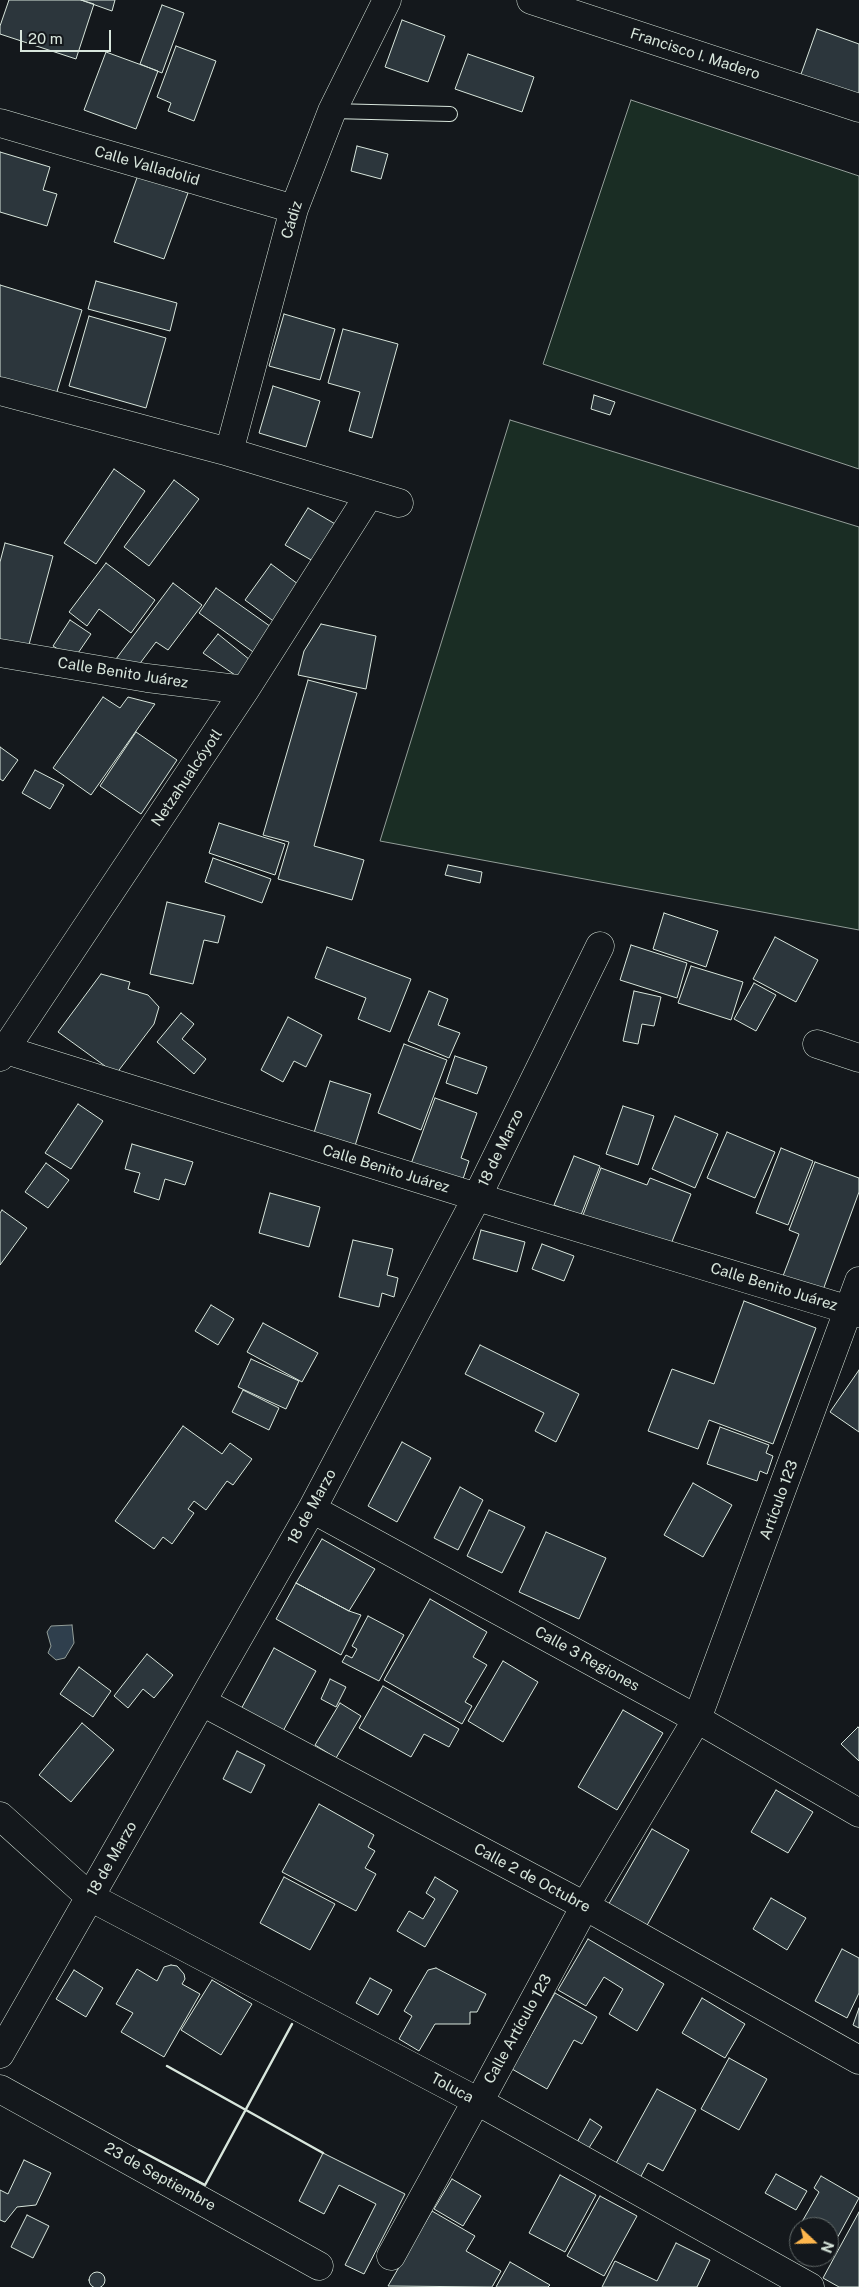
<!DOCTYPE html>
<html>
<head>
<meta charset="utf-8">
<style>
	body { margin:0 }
	#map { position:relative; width:859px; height:2287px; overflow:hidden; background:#14181c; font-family:"Public Sans",sans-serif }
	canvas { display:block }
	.north { position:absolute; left:789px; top:2217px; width:50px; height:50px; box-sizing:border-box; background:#14181c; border:1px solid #626a69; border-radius:50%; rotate:111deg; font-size:14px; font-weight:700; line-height:20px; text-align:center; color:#d8e6dc }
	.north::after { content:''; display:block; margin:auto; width:18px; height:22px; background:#ffb74d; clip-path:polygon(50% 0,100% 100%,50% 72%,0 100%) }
	.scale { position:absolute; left:20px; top:30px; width:91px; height:22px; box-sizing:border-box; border:2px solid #d8e6dc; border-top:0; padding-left:6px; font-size:15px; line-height:18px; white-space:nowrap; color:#d8e6dc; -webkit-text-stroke:4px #14181c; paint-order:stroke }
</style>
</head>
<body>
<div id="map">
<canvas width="859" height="2287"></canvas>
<div class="north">N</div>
<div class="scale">20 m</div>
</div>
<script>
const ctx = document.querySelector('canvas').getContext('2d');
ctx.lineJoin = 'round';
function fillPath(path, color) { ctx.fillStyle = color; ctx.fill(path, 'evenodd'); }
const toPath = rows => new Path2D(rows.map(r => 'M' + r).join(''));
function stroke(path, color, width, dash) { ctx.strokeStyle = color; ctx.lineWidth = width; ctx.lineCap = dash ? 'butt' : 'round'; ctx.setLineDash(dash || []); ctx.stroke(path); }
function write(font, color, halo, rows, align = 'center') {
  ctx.font = font + ' "Public Sans",sans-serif'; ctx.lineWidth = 4; ctx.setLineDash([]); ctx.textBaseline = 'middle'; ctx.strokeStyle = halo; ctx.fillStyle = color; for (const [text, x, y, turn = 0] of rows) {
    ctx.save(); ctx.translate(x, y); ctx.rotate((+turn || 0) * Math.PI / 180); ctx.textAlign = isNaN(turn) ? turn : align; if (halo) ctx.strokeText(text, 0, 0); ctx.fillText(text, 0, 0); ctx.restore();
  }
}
const green = toPath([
	[631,100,859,176,859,469,543,364,631,100],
	[510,420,859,527,859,930,380,841,510,420]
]);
const water = toPath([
	[72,1625,74,1643,65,1658,56,1660,48,1653,51,1646,47,1632,51,1626,72,1625]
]);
const building = toPath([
	[9,0,81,0,94,4,76,59,0,34,0,26,9,0],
	[81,0,115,0,112,11,81,0],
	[162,5,184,13,162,73,140,64,162,5],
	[402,20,445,36,428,82,385,67,402,20],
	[817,29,859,44,859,99,800,77,817,29],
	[176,46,216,61,194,121,168,111,171,103,157,97,176,46],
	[106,52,158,71,136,129,84,110,106,52],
	[468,54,534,77,522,112,455,89,468,54],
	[357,146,388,154,381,179,351,171,357,146],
	[0,152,50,167,43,190,57,194,47,226,0,212,0,152],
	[138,175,188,193,164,259,114,242,138,175],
	[96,281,177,303,170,331,88,309,96,281],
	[0,285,82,310,55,398,0,381,0,285],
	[284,314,335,329,320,380,269,366,284,314],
	[89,316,166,338,146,408,69,386,89,316],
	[343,329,398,344,372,438,349,431,360,392,328,383,343,329],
	[273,386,320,401,306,447,259,433,273,386],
	[594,395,615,402,610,415,591,409,594,395],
	[114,469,145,491,96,564,64,543,114,469],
	[174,480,199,499,149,566,124,547,174,480],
	[308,508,342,528,320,565,285,545,308,508],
	[5,543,53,556,27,652,0,644,0,562,5,543],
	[106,563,155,600,131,633,99,609,87,626,69,612,106,563],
	[271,564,302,587,276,623,245,600,271,564],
	[173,583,202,605,168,650,156,642,135,670,110,667,173,583],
	[216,588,274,629,256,654,199,613,216,588],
	[70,620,91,634,74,659,53,646,70,620],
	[321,624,376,636,366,689,298,675,304,651,321,624],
	[218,634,250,660,238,677,203,653,218,634],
	[308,680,357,693,314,846,364,860,352,900,278,879,289,842,263,835,308,680],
	[103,697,120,708,128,697,155,704,91,795,53,768,103,697],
	[136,732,177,760,141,814,100,786,136,732],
	[0,747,18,760,3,781,0,779,0,747],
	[35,770,64,785,50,809,22,793,35,770],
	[219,823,285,844,275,875,209,853,219,823],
	[213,858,271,879,262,903,205,882,213,858],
	[448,865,482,872,480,883,445,875,448,865],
	[167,902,225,916,218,943,204,940,193,984,150,974,167,902],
	[664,913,718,931,706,967,653,949,664,913],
	[775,937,818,960,796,1002,753,979,775,937],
	[631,945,687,963,677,998,620,980,631,945],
	[327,947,411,979,390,1032,358,1019,366,998,315,978,327,947],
	[691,966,743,982,731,1020,678,1003,691,966],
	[101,974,130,982,128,989,148,995,159,1007,154,1024,116,1074,58,1032,101,974],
	[754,983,776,995,756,1031,734,1019,754,983],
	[429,991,448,999,438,1025,460,1033,449,1058,408,1041,429,991],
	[634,991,661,997,654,1026,642,1024,638,1044,623,1041,634,991],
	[181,1013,194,1024,182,1039,206,1059,194,1074,157,1042,181,1013],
	[288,1017,322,1035,306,1067,294,1061,283,1082,261,1070,288,1017],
	[404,1044,447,1060,421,1130,378,1113,404,1044],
	[455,1056,487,1067,477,1094,446,1083,455,1056],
	[330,1081,371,1094,354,1149,313,1136,330,1081],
	[435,1098,477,1113,461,1158,469,1161,462,1182,411,1164,435,1098],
	[78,1104,103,1121,71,1169,45,1153,78,1104],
	[623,1106,654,1116,638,1165,606,1154,623,1106],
	[675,1116,718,1134,695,1188,652,1169,675,1116],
	[727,1132,775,1152,755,1198,707,1178,727,1132],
	[132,1144,193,1162,185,1185,165,1179,159,1200,134,1192,140,1173,125,1169,132,1144],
	[781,1148,813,1161,788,1225,756,1213,781,1148],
	[574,1156,600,1166,581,1215,554,1205,574,1156],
	[815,1162,859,1178,859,1192,823,1290,783,1276,799,1234,789,1230,815,1162],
	[46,1163,69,1180,48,1208,25,1192,46,1163],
	[601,1168,647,1185,650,1178,691,1194,669,1249,583,1215,601,1168],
	[270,1193,320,1207,309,1247,259,1233,270,1193],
	[2,1210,27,1228,0,1265,0,1213,2,1210],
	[481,1230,525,1242,517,1272,473,1259,481,1230],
	[353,1240,393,1249,387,1275,398,1278,394,1297,382,1293,379,1307,339,1297,353,1240],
	[542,1244,574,1256,564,1281,532,1269,542,1244],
	[744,1301,816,1328,773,1444,709,1420,698,1449,648,1431,672,1369,714,1384,744,1301],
	[211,1305,234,1319,218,1345,195,1331,211,1305],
	[263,1323,318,1353,302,1382,247,1352,263,1323],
	[480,1345,579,1394,556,1442,535,1431,544,1413,465,1374,480,1345],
	[251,1359,299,1381,286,1409,238,1387,251,1359],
	[859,1370,859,1432,830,1412,859,1370],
	[243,1390,279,1408,269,1430,232,1412,243,1390],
	[183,1426,222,1454,230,1443,252,1459,233,1485,227,1481,206,1510,194,1501,188,1509,194,1513,172,1544,163,1537,154,1549,115,1521,183,1426],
	[720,1427,769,1445,766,1453,773,1456,767,1474,760,1471,757,1481,707,1464,720,1427],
	[402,1442,431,1458,397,1522,368,1506,402,1442],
	[693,1483,732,1505,703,1557,664,1535,693,1483],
	[460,1487,483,1500,458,1550,434,1538,460,1487],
	[489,1510,525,1527,502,1573,467,1556,489,1510],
	[546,1532,606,1558,579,1619,519,1592,546,1532],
	[322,1539,375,1569,349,1611,296,1583,322,1539],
	[296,1583,349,1611,361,1615,341,1655,276,1619,296,1583],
	[430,1599,487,1632,473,1657,487,1665,465,1702,472,1706,462,1724,384,1680,430,1599],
	[368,1616,404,1635,379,1681,342,1662,346,1655,352,1658,357,1649,352,1646,368,1616],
	[274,1648,316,1671,282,1733,240,1711,274,1648],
	[147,1654,173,1675,154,1698,143,1689,128,1708,114,1696,147,1654],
	[503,1661,538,1682,503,1742,468,1721,503,1661],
	[79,1667,111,1691,93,1717,60,1694,79,1667],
	[330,1679,346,1687,336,1707,321,1699,330,1679],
	[383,1686,459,1729,449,1747,424,1734,411,1757,359,1728,383,1686],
	[340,1703,361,1716,336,1758,315,1745,340,1703],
	[623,1710,663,1733,617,1810,578,1787,623,1710],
	[82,1723,114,1750,71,1802,39,1775,82,1723],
	[858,1727,859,1728,859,1761,841,1744,858,1727],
	[237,1751,265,1765,251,1793,223,1779,237,1751],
	[776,1790,813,1812,788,1853,751,1832,776,1790],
	[319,1804,374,1835,368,1847,375,1851,365,1868,376,1874,356,1911,282,1872,319,1804],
	[652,1829,689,1850,645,1929,607,1907,652,1829],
	[284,1877,335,1904,310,1950,260,1923,284,1877],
	[435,1877,458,1891,425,1947,397,1931,409,1911,423,1919,435,1899,426,1893,435,1877],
	[771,1898,806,1918,787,1950,753,1929,771,1898],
	[588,1939,664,1984,637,2031,609,2014,623,1989,604,1977,586,2006,558,1990,588,1939],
	[842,1949,859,1958,859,1993,847,2018,815,2001,842,1949],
	[171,1965,177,1966,184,1974,185,1979,182,1984,200,1994,164,2057,121,2032,133,2013,116,2004,137,1969,157,1981,164,1967,171,1965],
	[436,1968,486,1994,477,2012,470,2012,470,2024,435,2024,419,2051,399,2039,412,2016,404,2011,428,1970,436,1968],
	[74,1970,103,1988,86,2017,56,1999,74,1970],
	[370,1978,392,1990,378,2015,356,2003,370,1978],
	[212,1980,252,2004,221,2055,181,2030,212,1980],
	[555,1993,597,2017,582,2044,574,2040,547,2089,512,2069,555,1993],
	[702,1998,745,2024,725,2058,682,2033,702,1998],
	[859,2008,859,2028,853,2025,859,2008],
	[729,2058,767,2079,739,2130,701,2109,729,2058],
	[657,2089,696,2110,663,2171,648,2163,640,2178,615,2165,657,2089],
	[590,2119,602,2127,587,2151,576,2144,590,2119],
	[323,2153,405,2194,364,2274,345,2265,376,2204,339,2185,324,2214,299,2201,323,2153],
	[24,2160,51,2173,36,2205,17,2207,5,2222,0,2220,0,2190,8,2194,24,2160],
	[776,2174,807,2191,796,2210,765,2193,776,2174],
	[560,2175,596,2195,565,2252,529,2233,560,2175],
	[821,2176,859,2198,829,2253,829,2227,799,2227,799,2246,791,2241,819,2192,814,2188,821,2176],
	[452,2179,481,2196,463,2226,434,2209,452,2179],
	[600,2196,637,2216,604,2276,567,2256,600,2196],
	[432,2211,475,2236,466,2251,501,2271,492,2287,388,2286,432,2211],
	[859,2212,859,2287,839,2287,823,2278,859,2212],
	[27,2215,49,2226,33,2258,11,2247,27,2215],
	[676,2243,710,2260,697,2287,602,2287,615,2261,657,2281,676,2243],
	[510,2262,550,2285,548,2287,496,2287,510,2262],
	'89 2280a8 8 0 1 1 16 0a8 8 0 1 1-16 0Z'
]);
const service = toPath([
	[332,111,450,114]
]);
const minor = toPath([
	[531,0,859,108],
	[0,123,294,209],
	[0,391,229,452,399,503],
	[229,452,294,209,332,111,387,0],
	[0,653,147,678,245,690],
	[817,1044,859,1058],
	[0,1048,477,1197,859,1313],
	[0,1057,245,690,369,495],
	[312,1509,697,1719,859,1813],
	[202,1702,585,1906,859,2060],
	[0,1816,90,1897,479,2102,810,2287],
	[0,2054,312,1509,477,1197,600,946],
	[0,2089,319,2266],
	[391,2256,473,2107,479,2102,585,1906,697,1719,859,1281]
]);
const wall = toPath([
	[167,2066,323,2153],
	[139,2150,205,2185,292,2024]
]);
const streetNames = [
	["Francisco I. Madero",695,54,18],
	["Calle Valladolid",147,166,16],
	["Cádiz",292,220,-73],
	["Calle Benito Juárez",123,673,9],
	["Netzahualcóyotl",187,778,-56],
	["18 de Marzo",501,1148,-64],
	["Calle Benito Juárez",386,1169,17],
	["Calle Benito Juárez",774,1287,17],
	["Artículo 123",779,1500,-70],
	["18 de Marzo",312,1507,-61],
	["Calle 3 Regiones",587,1659,29],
	["18 de Marzo",112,1859,-60],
	["Calle 2 de Octubre",532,1878,28],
	["Calle Artículo 123",518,2029,-61],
	["Toluca",452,2088,28],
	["23 de Septiembre",160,2177,29]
];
fillPath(green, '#1a2d24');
stroke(green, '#939e99', 1);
fillPath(water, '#2f3f4d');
stroke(water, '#939e99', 1);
fillPath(building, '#2c363c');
stroke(building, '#d8e6dc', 1);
stroke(service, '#d8e6dc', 16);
stroke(minor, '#d8e6dc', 29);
stroke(service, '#14181c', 14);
stroke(minor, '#14181c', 28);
stroke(wall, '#d8e6dc', 2.5);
write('15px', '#d8e6dc', '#14181c', streetNames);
</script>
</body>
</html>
